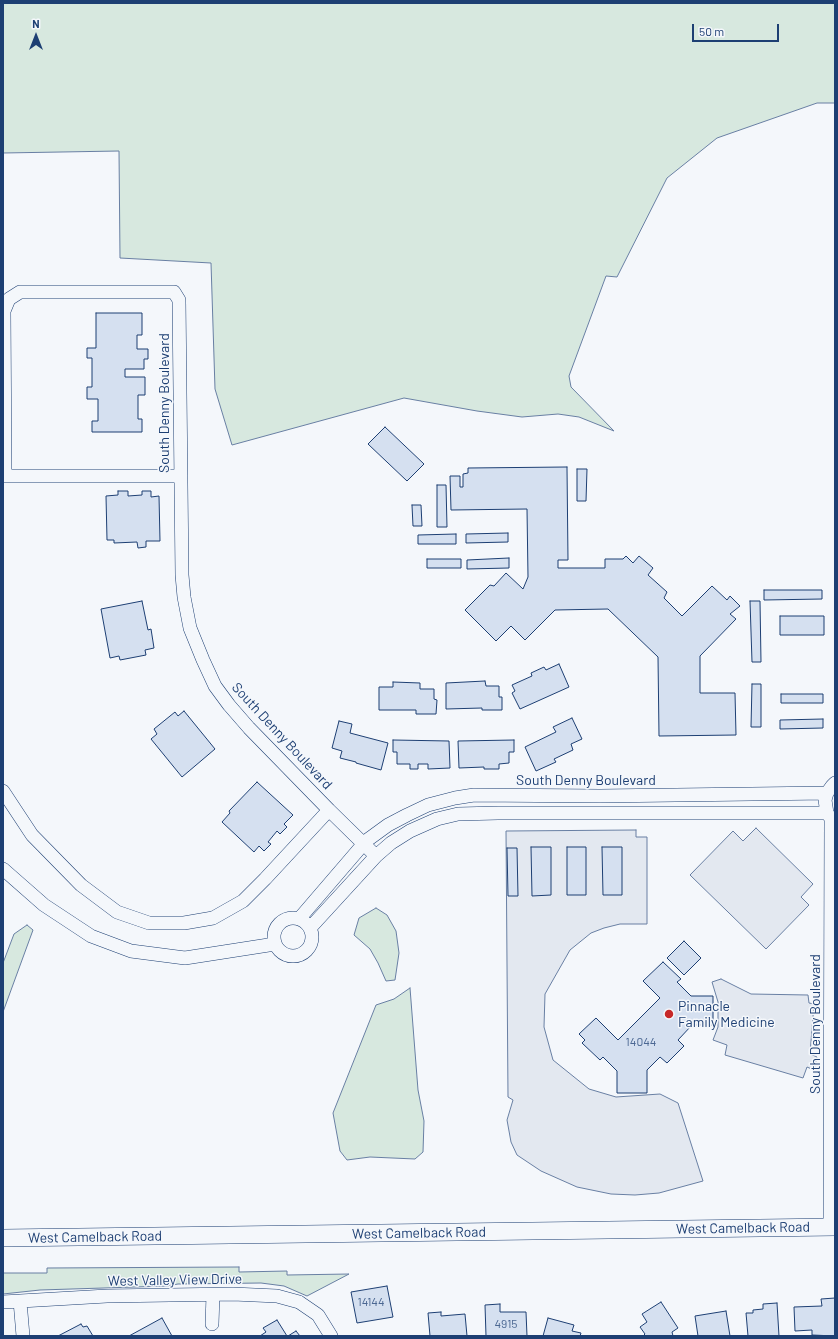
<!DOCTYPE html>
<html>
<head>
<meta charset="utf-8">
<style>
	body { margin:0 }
	#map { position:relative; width:838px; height:1339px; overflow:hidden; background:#f4f7fb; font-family:Barlow,sans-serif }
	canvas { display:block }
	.frame { position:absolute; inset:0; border:4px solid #1d3f73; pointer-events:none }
	.north { position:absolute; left:16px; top:16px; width:40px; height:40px; -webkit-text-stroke:3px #f4f7fb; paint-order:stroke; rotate:0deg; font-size:11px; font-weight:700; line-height:16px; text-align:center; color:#1d3f73 }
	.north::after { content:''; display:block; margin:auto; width:14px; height:18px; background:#1d3f73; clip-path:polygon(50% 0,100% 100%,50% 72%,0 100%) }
	.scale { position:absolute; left:692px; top:24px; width:87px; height:18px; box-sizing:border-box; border:2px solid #1d3f73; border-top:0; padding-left:5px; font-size:12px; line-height:14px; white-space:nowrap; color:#1d3f73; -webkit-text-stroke:3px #f4f7fb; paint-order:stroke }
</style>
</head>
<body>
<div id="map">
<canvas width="838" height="1339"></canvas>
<div class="frame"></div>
<div class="north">N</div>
<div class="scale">50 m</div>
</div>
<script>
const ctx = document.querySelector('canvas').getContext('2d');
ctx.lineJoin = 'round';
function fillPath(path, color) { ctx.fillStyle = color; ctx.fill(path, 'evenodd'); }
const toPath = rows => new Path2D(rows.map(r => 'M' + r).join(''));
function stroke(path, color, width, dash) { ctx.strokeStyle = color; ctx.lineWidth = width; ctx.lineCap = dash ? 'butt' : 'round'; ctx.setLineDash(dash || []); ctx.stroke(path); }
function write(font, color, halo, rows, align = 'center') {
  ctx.font = font + ' Barlow,sans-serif'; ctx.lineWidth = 3; ctx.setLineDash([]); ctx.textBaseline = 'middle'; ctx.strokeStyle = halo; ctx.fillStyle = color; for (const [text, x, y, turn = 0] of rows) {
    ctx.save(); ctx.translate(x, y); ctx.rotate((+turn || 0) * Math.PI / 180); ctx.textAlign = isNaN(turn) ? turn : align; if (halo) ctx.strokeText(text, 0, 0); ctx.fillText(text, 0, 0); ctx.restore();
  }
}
const green = toPath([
	[3,3,835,3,835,103,817,103,717,138,667,178,617,277,606,276,569,376,571,387,614,431,579,417,558,414,522,417,477,411,404,398,232,445,215,389,211,263,120,258,119,151,3,153,3,3],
	[376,908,387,915,396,931,399,953,395,980,386,981,378,963,370,949,354,935,359,918,376,908],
	[27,925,33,930,3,1012,3,963,14,934,27,925],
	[410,988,418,1090,424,1121,423,1152,415,1159,370,1157,347,1160,340,1151,333,1113,376,1005,394,999,410,988],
	[239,1267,239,1272,287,1271,287,1275,349,1274,307,1296,284,1286,261,1283,178,1284,167,1286,40,1290,3,1294,3,1273,47,1273,47,1268,239,1267]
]);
const parking = toPath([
	[756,828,813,884,801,897,809,905,766,949,690,875,733,831,743,841,756,828],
	[636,830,636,837,647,837,647,924,620,924,604,928,591,933,570,950,545,994,544,1027,553,1060,589,1089,616,1097,660,1094,678,1103,703,1181,659,1193,635,1195,611,1194,577,1187,541,1171,517,1155,511,1142,507,1120,513,1100,508,1097,506,831,636,830],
	[721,979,751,994,808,995,809,1003,814,1004,810,1054,817,1057,814,1070,807,1067,803,1078,725,1055,727,1045,713,1040,718,1027,718,1002,712,982,721,979]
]);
const building = toPath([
	[96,313,142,313,142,335,137,335,137,349,148,349,148,359,144,359,144,369,125,369,125,377,145,377,145,395,138,395,138,419,142,419,142,432,92,432,92,421,98,421,98,399,87,399,87,387,92,387,92,358,87,358,87,348,96,348,96,313],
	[385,427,424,464,407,481,368,444,385,427],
	[567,467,568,560,558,560,558,568,605,568,605,559,623,559,626,556,633,563,639,556,653,568,648,575,667,592,664,598,682,616,712,586,727,600,730,596,740,606,730,614,736,619,700,656,700,693,735,693,736,735,659,736,658,657,608,609,555,610,525,640,511,626,496,641,465,610,490,585,494,586,506,573,523,589,528,577,527,509,451,510,450,476,460,476,460,487,463,487,463,474,468,473,468,468,567,467],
	[577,469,587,469,586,501,577,501,577,469],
	[437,485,446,485,447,527,437,527,437,485],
	[118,491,128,491,128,496,142,495,142,491,151,491,151,497,159,496,160,541,146,541,146,547,138,548,137,542,114,543,114,540,107,540,106,496,118,495,118,491],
	[412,505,421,505,422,526,413,526,412,505],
	[508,533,508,542,466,543,466,534,508,533],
	[456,534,456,544,418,544,418,535,456,534],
	[509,558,509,568,467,569,467,560,509,558],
	[427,559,461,559,461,568,427,568,427,559],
	[764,590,822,590,822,599,764,600,764,590],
	[142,601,148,630,151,629,154,648,145,650,146,655,120,660,119,656,110,658,101,609,142,601],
	[750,601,760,601,761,662,752,662,750,601],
	[780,616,824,616,824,635,780,635,780,616],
	[559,664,569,687,520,709,512,693,515,691,512,685,532,676,531,673,544,667,546,670,559,664],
	[485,681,486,686,499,686,499,697,502,697,502,710,482,710,482,708,446,709,446,683,485,681],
	[393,682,420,683,420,689,434,689,434,699,437,700,436,714,416,714,416,710,379,710,379,687,393,687,393,682],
	[752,684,761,684,761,727,751,727,752,684],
	[781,694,823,694,823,703,781,703,781,694],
	[184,711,215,749,182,777,151,739,157,734,154,729,175,712,178,716,184,711],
	[572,718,582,739,571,744,573,750,554,759,556,762,536,771,525,747,556,732,553,727,572,718],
	[823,719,823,728,780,729,780,720,823,719],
	[339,721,352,724,350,733,388,743,381,770,356,763,356,762,340,758,342,751,332,748,339,721],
	[393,740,449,741,450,768,428,769,428,764,418,764,418,769,410,769,410,764,397,764,397,752,393,752,393,740],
	[514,740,514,752,509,752,509,763,499,764,499,769,484,769,484,767,459,768,458,741,514,740],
	[257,782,293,815,284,824,287,827,280,834,277,831,268,842,271,844,264,851,259,846,254,852,222,822,230,813,229,811,257,782],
	[531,847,551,847,551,895,532,896,531,847],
	[567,847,586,847,586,895,567,895,567,847],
	[602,847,622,847,622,895,603,895,602,847],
	[507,848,517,848,518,896,508,896,507,848],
	[684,941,701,958,684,975,667,958,684,941],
	[663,962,681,979,677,982,691,996,713,996,713,1025,692,1025,678,1040,684,1046,667,1063,660,1057,647,1070,647,1093,617,1093,617,1071,603,1057,600,1060,582,1043,585,1040,579,1034,596,1018,618,1040,660,998,643,981,663,962],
	[387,1286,393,1317,357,1323,351,1292,387,1286],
	[835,1298,835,1336,812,1335,812,1330,795,1331,794,1307,822,1306,821,1299,835,1298],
	[661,1302,676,1325,678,1328,672,1332,673,1336,643,1336,645,1334,640,1327,647,1322,642,1314,661,1302],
	[777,1303,779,1336,748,1336,746,1313,753,1313,753,1310,763,1309,763,1304,777,1303],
	[500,1304,500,1312,526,1312,527,1336,486,1336,485,1305,500,1304],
	[726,1311,730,1336,698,1336,695,1316,726,1311],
	[441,1312,441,1316,465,1314,467,1336,430,1336,428,1313,441,1312],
	[162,1318,172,1336,129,1336,162,1318],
	[548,1318,574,1325,572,1331,581,1333,580,1336,543,1336,548,1318],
	[277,1320,287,1336,260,1336,266,1332,263,1328,277,1320],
	[81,1324,83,1327,87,1326,93,1336,58,1336,81,1324],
	[296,1331,300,1336,288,1336,296,1331]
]);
const minor = toPath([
	[3,476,181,476],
	[5,476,4,311,9,299,20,292,174,292,179,300,182,575,184,597,190,628,203,660,215,686,229,705,249,728,329,810,376,856],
	[3,791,32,835,81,885,117,912,149,923,184,923,213,918,243,901,265,879,329,810],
	[832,820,827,813,825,800,827,793,832,786,835,783],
	[3,869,44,905,91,936,131,951,185,958,275,944],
	'274 937a19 19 0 1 1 38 0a19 19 0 1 1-38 0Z',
	[299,919,366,841,388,825,407,815,428,805,455,798,474,795,600,796,827,793],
	[310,928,376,856,391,843,410,831,437,819,458,814,498,813,827,813],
	[830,1227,831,820],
	[20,1301,23,1336],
	[3,1302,107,1296,233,1294,277,1296,299,1302,318,1315,331,1336],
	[212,1324,213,1295]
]);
const major = toPath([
	[3,1238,835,1227]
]);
const markers = [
	[669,1014,5,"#c62828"]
];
const numberNames = [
	["14044",641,1042],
	["14144",371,1302],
	["4915",506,1324]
];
const streetNames = [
	["South Denny Boulevard",164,403,-90],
	["South Denny Boulevard",282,736,47],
	["South Denny Boulevard",586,780],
	["South Denny Boulevard",815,1024,-90],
	["West Camelback Road",743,1228,-1],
	["West Camelback Road",419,1233,-1],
	["West Camelback Road",95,1237,-1],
	["West Valley View Drive",175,1280,-1]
];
const poiNames = [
	["Pinnacle",678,1006],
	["Family Medicine",678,1022]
];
fillPath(green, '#d7e8df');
stroke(green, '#687fa3', 1);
fillPath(parking, '#e3e8f0');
stroke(parking, '#687fa3', 1);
fillPath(building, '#d5e0f0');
stroke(building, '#1d3f73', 1);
stroke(minor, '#1d3f73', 14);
stroke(major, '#1d3f73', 18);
stroke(minor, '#f4f7fb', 13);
stroke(major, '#f4f7fb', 17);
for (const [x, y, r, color] of markers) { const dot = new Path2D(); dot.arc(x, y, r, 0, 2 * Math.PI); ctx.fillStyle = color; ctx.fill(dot); stroke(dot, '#f4f7fb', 1.5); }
write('12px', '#4b6792', null, numberNames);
write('14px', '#1d3f73', '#f4f7fb', streetNames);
write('14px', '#1d3f73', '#f4f7fb', poiNames, 'left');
</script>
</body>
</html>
